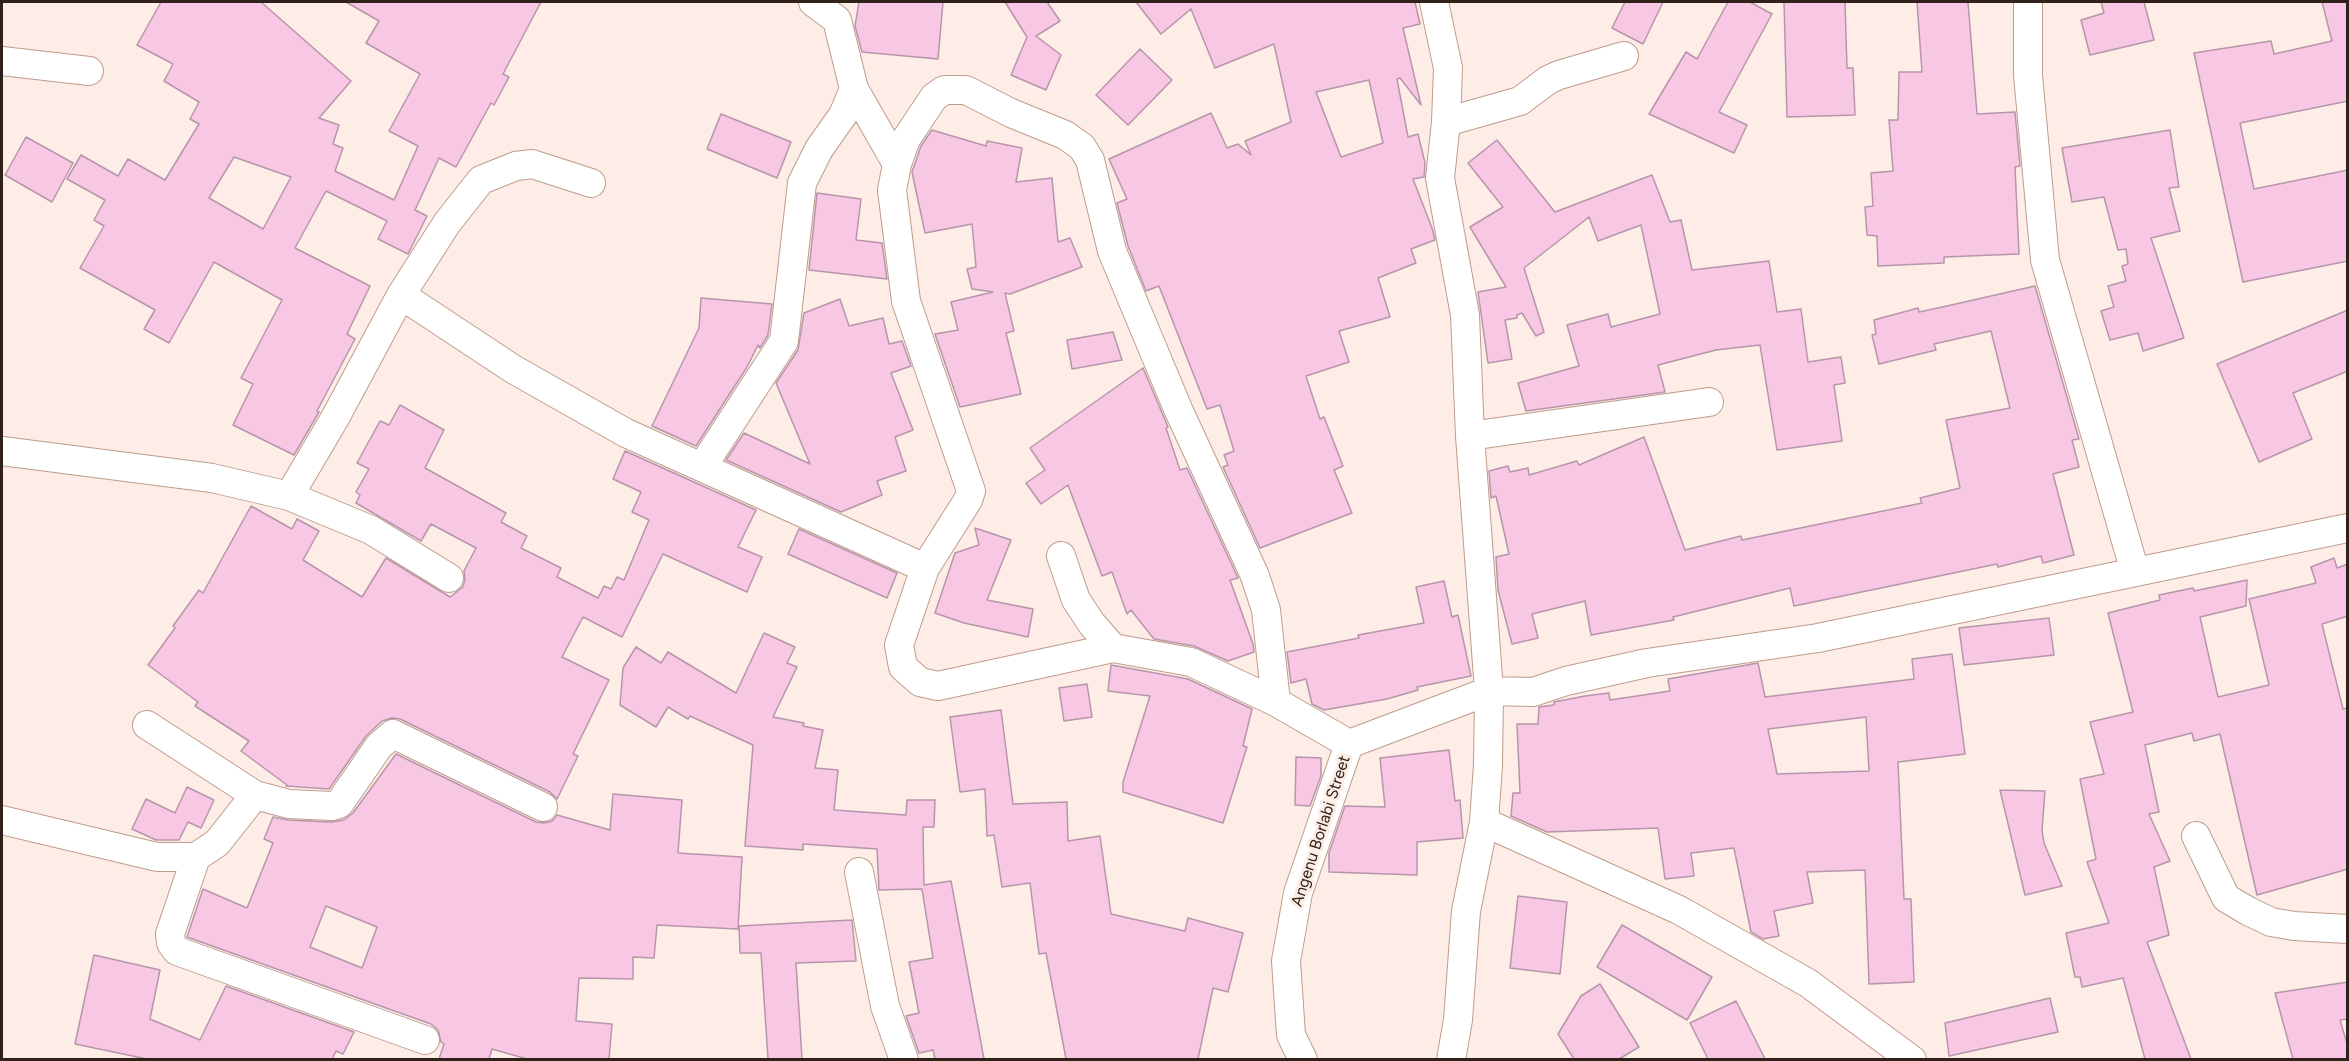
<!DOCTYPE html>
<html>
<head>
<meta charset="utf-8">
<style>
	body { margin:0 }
	#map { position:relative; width:2349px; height:1061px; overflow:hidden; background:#fdede6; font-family:Figtree,sans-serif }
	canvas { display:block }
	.frame { position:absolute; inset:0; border:3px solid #30221b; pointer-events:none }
</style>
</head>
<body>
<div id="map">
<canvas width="2349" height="1061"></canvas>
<div class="frame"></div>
</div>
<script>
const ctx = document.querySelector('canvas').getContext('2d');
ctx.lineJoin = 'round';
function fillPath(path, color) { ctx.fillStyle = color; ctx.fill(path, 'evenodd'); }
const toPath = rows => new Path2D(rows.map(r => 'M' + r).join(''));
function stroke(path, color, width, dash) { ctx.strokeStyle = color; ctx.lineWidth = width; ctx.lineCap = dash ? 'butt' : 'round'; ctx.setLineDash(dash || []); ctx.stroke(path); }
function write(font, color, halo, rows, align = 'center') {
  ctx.font = font + ' Figtree,sans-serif'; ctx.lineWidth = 6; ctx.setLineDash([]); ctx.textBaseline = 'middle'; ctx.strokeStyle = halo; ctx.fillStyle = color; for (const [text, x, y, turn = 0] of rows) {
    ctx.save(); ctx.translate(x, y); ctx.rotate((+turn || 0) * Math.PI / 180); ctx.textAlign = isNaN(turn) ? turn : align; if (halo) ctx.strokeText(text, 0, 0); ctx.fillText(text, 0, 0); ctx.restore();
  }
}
const building = toPath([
	[161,2,261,2,351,81,319,118,339,125,333,144,343,148,335,171,394,200,418,146,389,131,420,74,366,43,379,21,346,2,541,2,503,74,509,77,494,105,491,103,456,167,439,158,415,210,427,216,408,254,378,239,387,221,326,191,295,248,370,286,347,334,355,339,317,411,319,412,294,455,233,425,253,384,241,378,282,300,214,262,169,343,144,329,155,310,80,268,104,226,94,220,105,200,67,179,81,155,118,176,128,159,165,180,199,124,190,119,199,102,164,81,173,64,137,45,161,2],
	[234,157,291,177,263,229,209,198,234,157],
	[859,2,943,2,938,59,862,52,855,26,859,2],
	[1005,2,1047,2,1060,21,1036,36,1061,55,1046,90,1011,75,1027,37,1005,2],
	[1136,2,1415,2,1420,24,1403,28,1421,105,1400,78,1397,79,1408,137,1418,134,1425,163,1424,177,1413,179,1432,228,1435,240,1411,249,1416,263,1378,278,1390,317,1339,331,1349,362,1306,376,1320,419,1324,417,1343,466,1334,470,1352,513,1260,548,1223,467,1228,465,1224,455,1234,451,1220,405,1207,409,1159,286,1146,291,1128,246,1117,203,1127,199,1109,159,1211,113,1227,148,1238,144,1251,155,1245,141,1291,122,1274,44,1215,68,1191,9,1161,34,1136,2],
	[1369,80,1383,143,1341,157,1316,92,1369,80],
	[1625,2,1663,2,1643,44,1612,28,1625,2],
	[1728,2,1750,2,1772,14,1719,112,1747,125,1734,153,1649,114,1686,52,1697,59,1728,2],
	[1784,2,1845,2,1847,68,1853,68,1855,115,1787,117,1784,2],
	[1917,2,1968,2,1977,114,2015,112,2020,166,2015,167,2019,254,1944,257,1944,263,1878,266,1877,236,1867,235,1865,207,1873,206,1871,173,1893,171,1889,120,1898,120,1899,72,1922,72,1917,2],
	[2101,2,2144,2,2154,40,2090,55,2081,20,2104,13,2101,2],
	[2322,2,2348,2,2348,101,2240,123,2254,189,2348,170,2348,261,2243,282,2194,53,2271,41,2274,54,2332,41,2322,2],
	[1140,49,1172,80,1128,125,1096,95,1140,49],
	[721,114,791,142,777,178,707,149,721,114],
	[932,130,986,146,987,141,1022,148,1016,182,1052,178,1058,242,1070,238,1082,267,1010,294,1005,293,1014,331,1006,333,1021,394,960,407,935,334,958,330,951,302,993,292,972,289,967,269,976,267,972,224,925,233,912,172,921,146,932,130],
	[2170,130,2179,187,2169,188,2180,231,2151,238,2184,338,2143,351,2138,333,2110,340,2101,311,2114,307,2108,286,2126,281,2122,266,2128,264,2126,249,2118,250,2104,197,2072,202,2062,148,2170,130],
	[26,137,73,163,52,202,5,175,26,137],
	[1497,140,1555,212,1652,175,1670,222,1681,220,1692,270,1769,261,1777,312,1801,309,1808,362,1841,357,1845,383,1834,385,1842,441,1777,450,1760,345,1716,350,1658,365,1665,392,1526,411,1518,383,1579,366,1567,325,1608,314,1611,327,1660,314,1641,225,1598,241,1589,217,1524,268,1544,332,1536,336,1522,313,1517,315,1517,318,1505,320,1512,359,1488,363,1478,292,1506,287,1470,227,1503,207,1468,163,1497,140],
	[817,193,861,199,856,240,882,243,887,279,809,270,817,193],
	[2035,286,2079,439,2072,440,2079,467,2053,474,2074,555,2043,563,2041,556,1998,567,1997,564,1794,606,1790,588,1673,617,1674,620,1591,635,1585,601,1532,614,1538,638,1512,644,1498,590,1496,557,1509,554,1496,496,1491,498,1489,471,1508,466,1510,472,1528,468,1529,475,1577,461,1579,465,1644,437,1685,550,1741,536,1742,540,1922,503,1920,498,1960,488,1946,420,2010,408,1991,331,1934,344,1936,350,1879,364,1872,335,1876,334,1874,320,1918,308,1919,312,1947,306,2035,286],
	[701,298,772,304,768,335,760,348,758,345,747,367,696,446,652,426,699,328,701,298],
	[840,299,849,326,883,318,889,344,902,341,911,366,891,373,913,430,895,437,906,471,877,481,882,495,841,512,726,460,744,433,810,464,776,383,798,350,804,313,840,299],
	[2348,310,2348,371,2293,393,2312,439,2259,462,2217,364,2348,310],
	[1113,332,1122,360,1072,369,1067,340,1113,332],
	[1143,368,1168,427,1166,428,1180,470,1187,468,1238,578,1230,580,1253,644,1254,652,1228,661,1194,646,1154,639,1131,610,1127,614,1112,572,1102,576,1068,485,1041,504,1026,483,1045,470,1030,448,1143,368],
	[400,405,444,430,425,468,506,513,501,522,527,536,521,548,561,568,557,577,598,598,604,586,611,589,617,577,624,580,649,520,632,512,641,492,613,479,625,451,756,510,738,547,762,557,747,592,663,554,622,637,583,617,562,657,609,680,573,754,578,756,557,799,550,792,400,719,392,718,382,721,366,736,329,789,286,786,287,785,241,751,249,741,195,706,198,702,148,665,175,628,173,626,199,590,203,593,251,506,292,529,297,519,319,531,303,560,362,597,386,558,450,597,463,587,465,579,464,571,476,548,431,524,421,541,356,503,360,495,356,492,369,469,357,463,380,421,389,425,400,405],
	[975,528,1011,540,987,600,1033,609,1028,637,964,623,935,613,955,553,979,545,975,528],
	[799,529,897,573,887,598,788,554,799,529],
	[2334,558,2337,568,2348,564,2348,616,2322,624,2343,709,2348,708,2348,869,2257,895,2220,734,2194,741,2192,733,2145,745,2159,812,2149,814,2170,861,2154,867,2169,935,2147,942,2191,1059,2145,1059,2123,978,2082,987,2080,977,2075,977,2066,933,2109,923,2087,862,2096,859,2080,779,2104,774,2090,722,2133,712,2108,613,2160,600,2159,595,2193,588,2194,591,2247,580,2246,606,2200,617,2218,697,2269,685,2249,599,2316,583,2311,567,2334,558],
	[1444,581,1452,617,1458,615,1471,676,1417,687,1418,690,1387,699,1324,710,1312,704,1306,679,1291,683,1287,652,1359,638,1358,635,1424,623,1416,587,1444,581],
	[2049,618,2054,655,1964,665,1959,628,2049,618],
	[764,633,795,647,787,663,797,667,773,717,804,723,803,726,823,730,815,768,838,770,834,810,906,815,907,800,935,800,934,827,923,827,924,885,951,881,984,1059,935,1059,933,1050,919,1053,906,1016,919,1013,909,962,933,958,922,889,879,890,877,849,803,844,803,850,745,846,753,745,690,716,688,719,668,707,656,727,620,705,623,668,636,647,661,663,668,652,736,693,764,633],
	[1952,654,1965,754,1898,762,1904,899,1911,899,1914,982,1869,984,1865,870,1807,872,1813,903,1774,911,1779,936,1763,939,1751,932,1734,848,1691,853,1694,876,1665,879,1658,828,1547,832,1511,816,1513,793,1520,793,1517,724,1538,724,1539,707,1554,705,1554,702,1585,696,1609,693,1610,700,1670,691,1668,679,1758,663,1765,697,1914,679,1912,659,1952,654],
	[1866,717,1869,771,1777,774,1768,729,1866,717],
	[1111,665,1188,679,1252,709,1243,746,1247,747,1223,823,1123,792,1123,782,1150,696,1108,691,1111,665],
	[1087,684,1092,717,1064,721,1059,688,1087,684],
	[1001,710,1013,804,1067,802,1068,841,1100,836,1111,914,1185,931,1188,918,1243,933,1228,992,1213,988,1198,1059,1066,1059,1046,953,1039,954,1030,883,1002,887,994,835,987,836,985,789,960,792,950,717,1001,710],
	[1449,750,1455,801,1460,800,1463,838,1417,842,1417,875,1329,872,1329,853,1345,806,1385,807,1380,758,1449,750],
	[396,754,536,822,544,823,552,821,557,815,610,830,613,794,682,800,678,853,742,857,738,929,657,925,654,958,633,957,633,979,579,978,576,1021,612,1024,609,1059,527,1059,492,1049,489,1059,439,1059,444,1044,441,1042,438,1030,431,1024,187,937,203,889,247,908,273,843,264,839,273,817,288,820,331,822,344,820,353,813,396,754],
	[326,906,377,927,362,968,310,947,326,906],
	[1296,757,1321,758,1321,776,1310,806,1295,805,1296,757],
	[187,787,214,800,201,828,188,822,179,840,156,840,132,829,146,799,175,813,187,787],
	[2000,790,2045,791,2042,830,2044,843,2062,886,2025,895,2000,790],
	[1518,896,1567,902,1560,974,1510,968,1518,896],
	[852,920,856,961,796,963,802,1059,768,1059,761,953,740,953,739,926,852,920],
	[1622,925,1712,977,1687,1020,1597,967,1622,925],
	[94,955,160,970,150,1019,200,1040,226,986,354,1032,343,1054,336,1051,332,1059,147,1059,75,1044,94,955],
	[2348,982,2348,1019,2340,1020,2348,1047,2348,1059,2293,1059,2275,993,2348,982],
	[1600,984,1639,1047,1619,1059,1574,1059,1558,1034,1581,996,1600,984],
	[2050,998,2058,1032,1949,1056,1945,1023,2050,998],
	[1736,1001,1765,1059,1708,1059,1690,1023,1736,1001]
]);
const minor = toPath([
	[1434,2,1448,68,1446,122,1440,178,1465,315,1470,436,1489,691,1488,765,1484,822,1466,911,1458,1020,1451,1060],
	[2028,2,2028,75,2045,260,2135,572],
	[2,61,89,71],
	[854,89,897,164],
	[1446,122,1520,101,1548,80,1559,75,1624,56],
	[401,295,447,223,481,180,516,166,532,164,591,183],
	[1470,436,1709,402],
	[2,451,212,478,289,496,335,418,401,295,513,369,626,433,925,568],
	[702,467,784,341,802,183,819,149,843,115,854,89,837,20,813,2],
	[289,496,371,530,449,578],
	[1061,556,1076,600,1092,624,1113,648],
	[1276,702,1266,610,1255,576,1178,409,1112,251,1090,160,1082,147,1065,135,1011,113,966,90,944,90,934,97,906,139,897,164,892,190,906,301,971,491,968,500,925,568,899,645,903,667,920,682,938,686,1113,648,1191,662,1276,702,1349,744],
	[147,725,255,795,289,804,332,806,339,804,379,746,393,734,543,807],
	[1349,744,1489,691,1533,692,1566,681,1647,663,1818,638,2348,528],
	[2,820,157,857,196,857,217,843,255,795],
	[1484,822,1679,910,1808,983,1912,1060],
	[2196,836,2226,898,2248,911,2271,922,2294,926,2348,929],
	[196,857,170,934,171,943,177,951,425,1040],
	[859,872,885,1006,904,1060],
	[1303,1060,1291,1035,1286,961,1298,893,1349,744]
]);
const streetNames = [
	["Angenu Borlabi Street",1321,831,-72]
];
fillPath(building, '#f7c7e4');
stroke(building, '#b795aa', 1.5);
stroke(minor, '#bf9c8b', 30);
stroke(minor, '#fff', 28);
write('16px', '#30221b', '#fdede6', streetNames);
</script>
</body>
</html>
